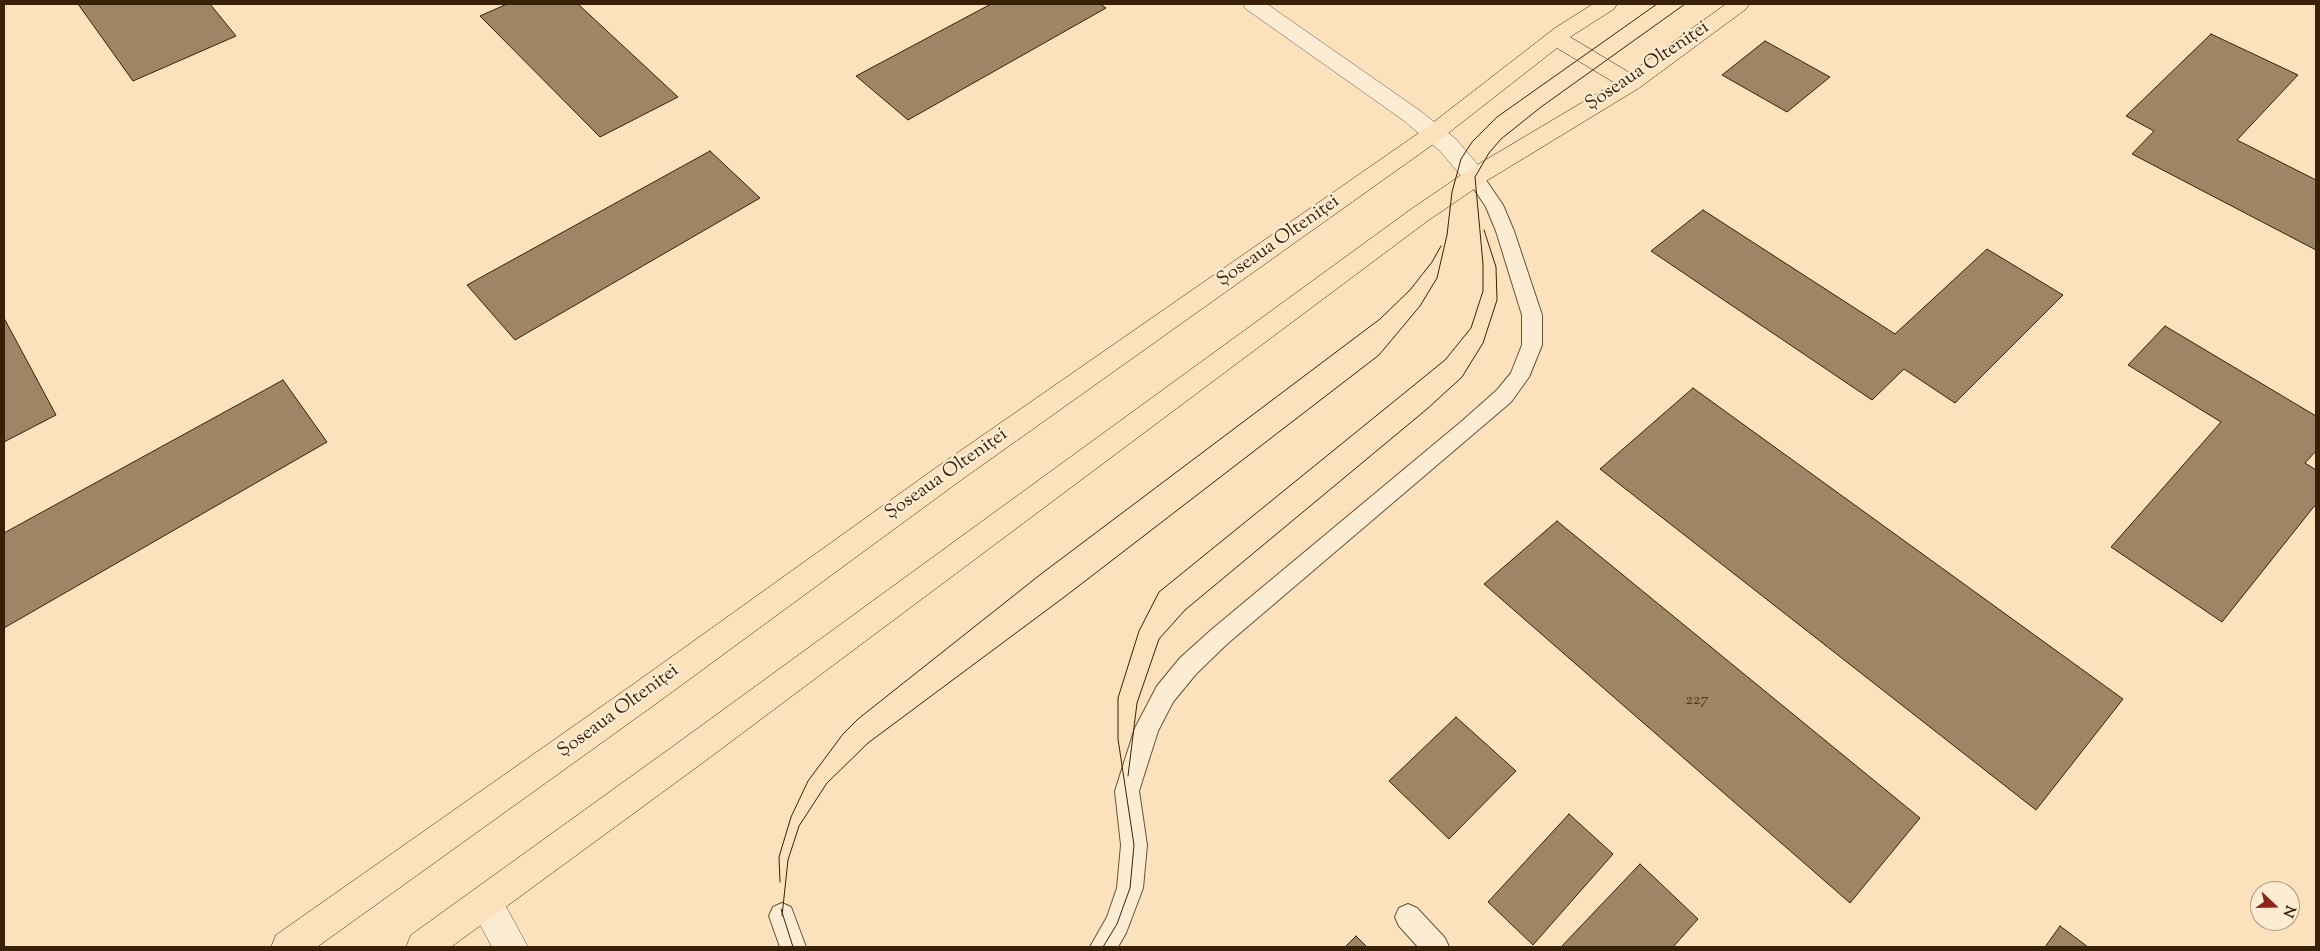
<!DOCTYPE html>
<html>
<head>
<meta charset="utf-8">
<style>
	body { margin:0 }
	#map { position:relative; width:2320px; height:951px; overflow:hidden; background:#fbe2bd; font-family:"Sorts Mill Goudy",serif }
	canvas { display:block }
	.frame { position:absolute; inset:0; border:5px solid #382106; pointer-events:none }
	.north { position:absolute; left:2250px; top:881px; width:50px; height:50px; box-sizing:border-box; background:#fcecd4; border:1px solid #ae9b82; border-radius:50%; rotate:111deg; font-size:14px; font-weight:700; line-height:20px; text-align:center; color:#382106 }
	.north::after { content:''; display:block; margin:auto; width:18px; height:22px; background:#8f2418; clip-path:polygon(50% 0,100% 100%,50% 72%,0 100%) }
</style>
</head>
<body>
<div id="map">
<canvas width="2320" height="951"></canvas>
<div class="frame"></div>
<div class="north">N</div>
</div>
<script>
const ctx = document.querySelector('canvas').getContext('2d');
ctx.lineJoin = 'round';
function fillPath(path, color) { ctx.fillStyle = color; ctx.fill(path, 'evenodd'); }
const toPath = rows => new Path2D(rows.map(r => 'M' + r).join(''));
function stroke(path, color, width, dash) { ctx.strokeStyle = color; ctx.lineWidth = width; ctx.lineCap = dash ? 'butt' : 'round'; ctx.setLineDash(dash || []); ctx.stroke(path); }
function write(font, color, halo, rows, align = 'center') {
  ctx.font = font + ' "Sorts Mill Goudy",serif'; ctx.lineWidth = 4.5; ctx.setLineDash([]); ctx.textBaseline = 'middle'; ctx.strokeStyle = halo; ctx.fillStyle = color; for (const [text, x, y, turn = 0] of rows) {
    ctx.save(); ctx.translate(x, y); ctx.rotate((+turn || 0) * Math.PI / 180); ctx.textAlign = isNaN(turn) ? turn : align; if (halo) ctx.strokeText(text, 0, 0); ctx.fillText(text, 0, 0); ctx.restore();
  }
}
const building = toPath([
	[78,4,210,4,236,36,133,81,78,4],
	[507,4,578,4,678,97,600,137,480,16,507,4],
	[991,4,1100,4,1106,8,908,120,856,76,991,4],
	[2211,34,2298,75,2237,140,2316,180,2316,250,2132,154,2154,131,2126,116,2211,34],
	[1765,41,1830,77,1787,112,1722,75,1765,41],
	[710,151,760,198,515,340,467,285,710,151],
	[1703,210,1895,334,1987,249,2063,295,1955,403,1904,369,1872,400,1651,251,1703,210],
	[4,318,56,415,4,442,4,318],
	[2165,326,2316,416,2316,451,2305,463,2316,470,2316,504,2222,622,2111,547,2221,422,2128,365,2165,326],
	[283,380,327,442,4,628,4,533,283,380],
	[1693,388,2123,699,2036,810,1600,469,1693,388],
	[1557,521,1920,818,1850,903,1484,584,1557,521],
	[1456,717,1516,771,1449,839,1389,781,1456,717],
	[1569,814,1613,854,1533,945,1488,902,1569,814],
	[1640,864,1698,919,1673,947,1561,947,1640,864],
	[2060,926,2088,947,2045,947,2060,926],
	[1356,936,1367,947,1345,947,1356,936]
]);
const service = toPath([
	[1475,171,1481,173,1503,205,1514,231,1542,315,1542,345,1529,377,1511,402,1227,644,1196,674,1173,702,1158,731,1139,791,1147,845,1143,888,1126,933,1118,947,1090,947,1107,917,1117,888,1121,845,1115,791,1135,728,1157,686,1180,658,1211,630,1462,421,1497,390,1511,373,1522,345,1522,315,1496,231,1486,207,1466,177,1469,173,1475,171],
	[782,903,791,907,806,947,780,947,769,916,773,907,782,903],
	[1408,904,1417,908,1445,938,1449,947,1418,947,1399,926,1395,917,1399,908,1408,904]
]);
const minor = toPath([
	[1243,4,1267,4,1419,110,1456,139,1483,171,1487,177,1483,183,1475,185,1467,183,1440,151,1403,120,1246,9,1243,4],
	[485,885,497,890,528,947,492,947,468,902,473,890,485,885]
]);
const primary = toPath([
	[1593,4,1617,4,1614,9,1570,37,1630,73,1726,4,1749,4,1746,9,1639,88,1483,183,1426,222,701,764,451,947,406,947,411,935,679,742,1410,210,1467,171,1615,83,1557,48,1442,138,957,483,657,703,317,947,271,947,276,935,635,683,937,467,1426,128,1555,28,1593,4]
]);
const tram = toPath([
	[1128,776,1137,703,1159,639,1185,610,1427,409,1462,377,1483,343,1497,300,1496,267,1484,230],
	[780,882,779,857,791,817,808,781,843,734,858,719,1041,574,1380,319,1410,290,1432,262,1441,246],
	[781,909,793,947],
	[782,916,788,860,799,826,827,783,868,743,1067,595,1379,355,1420,306,1437,278,1447,235,1452,192,1461,159,1472,142,1497,117,1657,4],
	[1103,947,1117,924,1130,888,1134,845,1118,739,1118,698,1139,631,1159,592,1445,360,1471,328,1483,291,1483,264,1475,177,1489,153,1501,139,1541,107,1685,4]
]);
const numberNames = [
	["227",1697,701]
];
const streetNames = [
	["Șoseaua Olteniței",1648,67,-34],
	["Șoseaua Olteniței",1279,242,-35],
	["Șoseaua Olteniței",947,475,-35],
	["Șoseaua Olteniței",619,712,-36]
];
fillPath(building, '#9d8565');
stroke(building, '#382106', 1);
stroke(service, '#695134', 2);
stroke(minor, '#695134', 1);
stroke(primary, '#382106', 1);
fillPath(service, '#fcecd4');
fillPath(minor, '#fcecd4');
fillPath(primary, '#fbe2bd');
stroke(tram, '#382106', 1);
write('16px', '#513a1e', null, numberNames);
write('19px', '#382106', '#fcecd4', streetNames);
</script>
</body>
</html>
